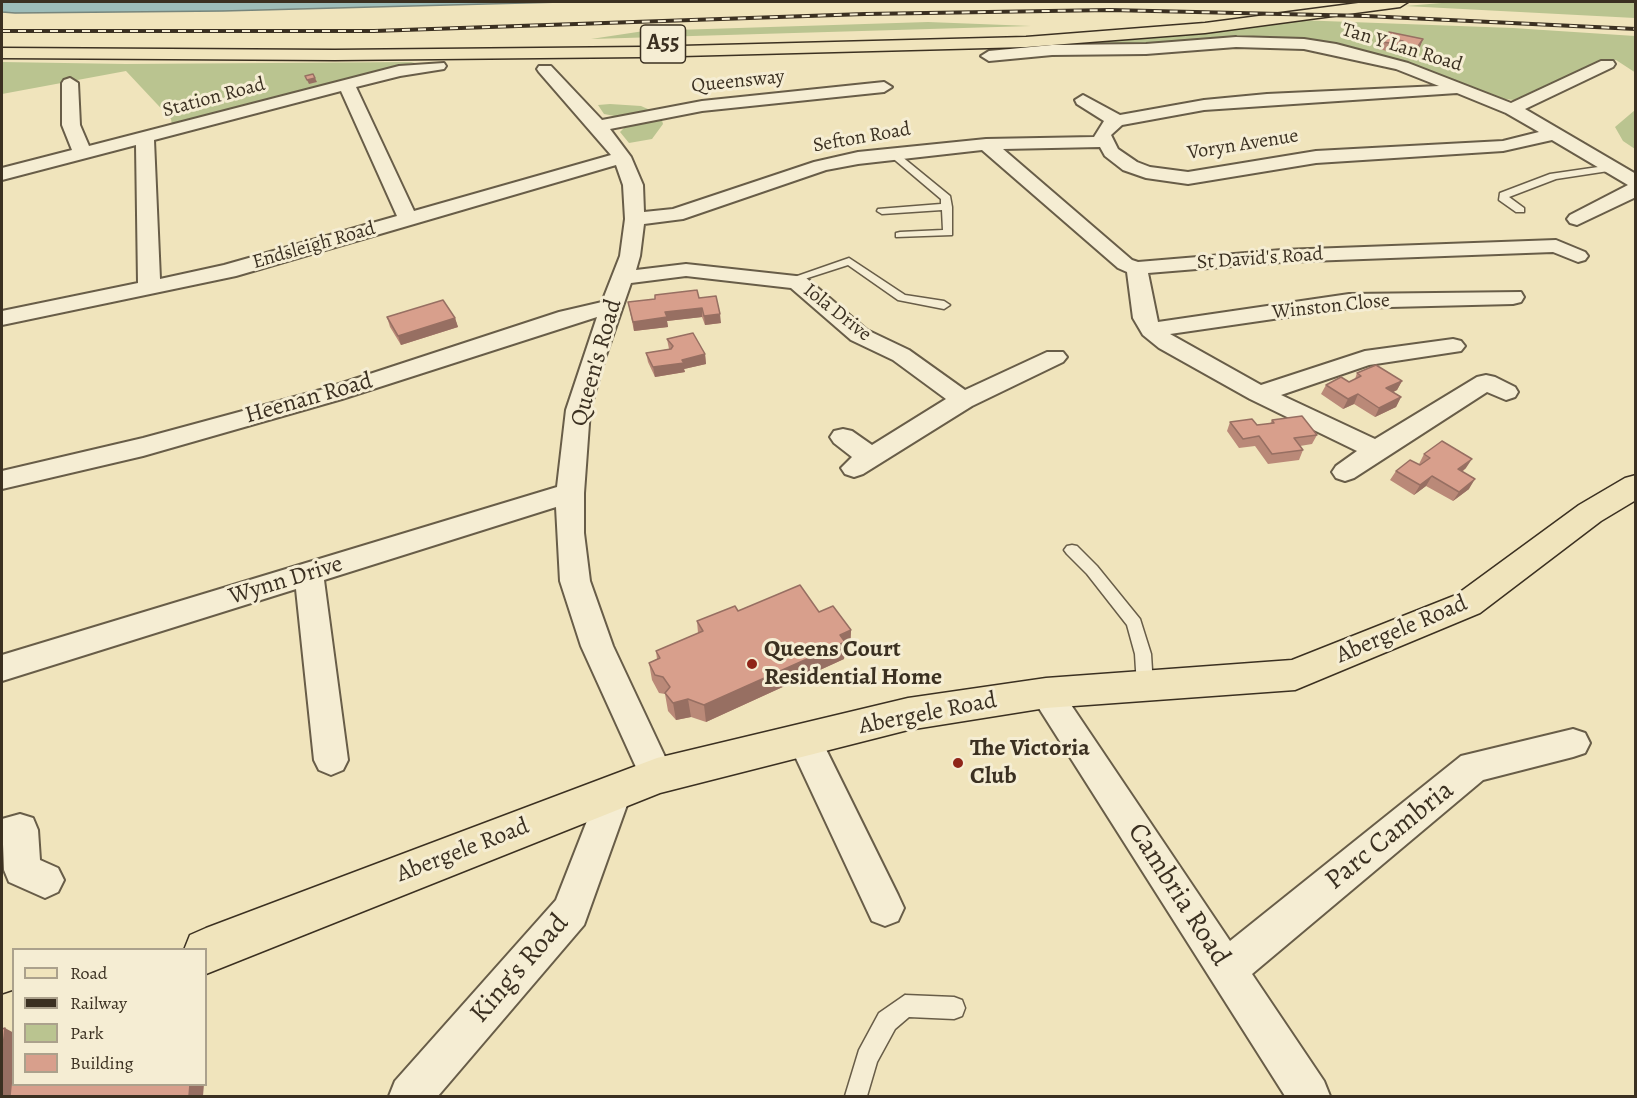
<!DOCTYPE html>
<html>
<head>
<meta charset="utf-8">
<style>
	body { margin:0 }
	#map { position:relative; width:1637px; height:1098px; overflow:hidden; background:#f0e4bc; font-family:Alegreya,serif }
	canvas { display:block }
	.frame { position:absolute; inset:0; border:3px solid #3b3021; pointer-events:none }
	.legend { position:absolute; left:12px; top:948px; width:195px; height:138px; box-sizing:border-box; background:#f5edd3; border:2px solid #aba18c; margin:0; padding:8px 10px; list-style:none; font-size:18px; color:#3b3021 }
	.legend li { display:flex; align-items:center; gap:12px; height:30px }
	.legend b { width:30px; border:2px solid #aba18c }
</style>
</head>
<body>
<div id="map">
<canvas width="1637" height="1098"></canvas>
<div class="frame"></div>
<ul class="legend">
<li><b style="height:8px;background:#f0e4bc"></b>Road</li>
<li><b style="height:8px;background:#3b3021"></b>Railway</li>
<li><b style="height:16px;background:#bac490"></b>Park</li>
<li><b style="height:16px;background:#d89f8c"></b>Building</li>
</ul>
</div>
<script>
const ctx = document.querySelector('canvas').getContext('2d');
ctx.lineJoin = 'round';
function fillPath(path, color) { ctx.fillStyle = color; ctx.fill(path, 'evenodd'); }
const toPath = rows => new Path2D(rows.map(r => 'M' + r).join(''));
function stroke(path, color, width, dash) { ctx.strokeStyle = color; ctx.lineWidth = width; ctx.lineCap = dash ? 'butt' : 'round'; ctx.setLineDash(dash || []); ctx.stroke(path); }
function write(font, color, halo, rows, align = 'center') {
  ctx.font = font + ' Alegreya,serif'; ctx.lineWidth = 6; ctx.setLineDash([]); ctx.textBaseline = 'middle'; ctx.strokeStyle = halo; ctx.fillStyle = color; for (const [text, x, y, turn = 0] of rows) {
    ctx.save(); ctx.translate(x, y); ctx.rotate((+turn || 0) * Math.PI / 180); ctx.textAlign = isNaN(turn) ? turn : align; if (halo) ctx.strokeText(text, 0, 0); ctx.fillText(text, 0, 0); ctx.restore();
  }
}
const green = toPath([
	[1454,2,1635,2,1635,18,1405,6],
	[1297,20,1513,28,1635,36,1636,73,1616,60,1597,62,1514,100,1495,98,1371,52,1300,41,1262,37,1157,44,1056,45,1195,34],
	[928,22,1031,26,591,39,644,31],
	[2,62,126,64,415,62,172,125,171,119,126,71,2,94],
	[610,104,641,106,650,110,620,117,604,114,598,105],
	[1635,110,1635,149,1623,141,1615,127],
	[661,117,663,124,652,139,629,143,620,132,628,124]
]);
const water = toPath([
	[2,2,562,2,223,11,15,13,2,12,2,2]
]);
const lane = toPath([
	[889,151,895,151,950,196,952,207,952,235,896,237,896,233,900,232,943,230,942,210,882,214,877,211,878,209,941,204,941,199,889,155,889,151],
	[1612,165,1615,166,1615,170,1556,179,1509,197,1524,208,1524,212,1516,212,1499,200,1500,193,1550,174,1612,165],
	[849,258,905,295,944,301,950,305,944,309,898,300,848,265,789,284,783,281,849,258],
	[1072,545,1077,546,1097,566,1140,619,1151,654,1153,686,1151,691,1145,693,1139,691,1137,686,1135,654,1127,625,1087,574,1067,554,1064,550,1067,546,1072,545],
	[905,995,954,997,962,1000,965,1008,962,1016,954,1019,909,1017,895,1029,877,1062,867,1096,845,1096,859,1050,879,1013,905,995]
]);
const street = toPath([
	[1236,37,1304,39,1336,44,1408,63,1511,103,1601,61,1613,61,1615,64,1613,67,1525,109,1636,174,1636,197,1577,225,1570,223,1567,219,1570,215,1628,185,1552,140,1503,151,1316,163,1188,184,1146,178,1123,170,1105,156,1100,147,1003,149,1132,260,1138,262,1282,250,1556,240,1585,252,1588,256,1585,260,1578,262,1553,252,1282,262,1148,273,1158,322,1349,294,1521,292,1524,297,1521,302,1513,304,1349,308,1170,334,1261,385,1365,351,1453,339,1461,341,1465,346,1461,351,1369,365,1281,395,1375,439,1477,377,1486,375,1495,377,1515,387,1518,392,1515,397,1506,400,1487,392,1354,478,1345,481,1336,478,1332,472,1336,466,1357,451,1250,399,1159,348,1143,335,1133,318,1127,272,1118,268,982,150,858,164,826,170,683,219,644,224,640,256,636,270,686,264,805,277,867,330,909,350,965,390,1047,352,1063,352,1067,357,1063,362,972,406,863,474,854,477,845,474,841,468,852,457,834,443,830,437,834,431,843,429,852,431,872,445,946,399,893,360,851,340,791,288,686,276,631,283,605,358,590,410,584,493,584,533,590,581,613,646,674,776,669,787,657,791,645,787,581,646,560,581,556,507,324,580,348,760,343,770,331,775,319,770,314,760,296,589,2,681,2,655,557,487,566,410,597,317,342,399,143,456,2,489,2,471,143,438,324,389,559,312,602,302,620,256,625,219,623,185,616,165,236,276,2,325,2,311,138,283,136,145,2,180,2,168,72,150,62,125,62,83,64,80,70,78,78,83,80,125,89,146,399,66,444,63,446,66,444,69,400,76,356,87,414,211,611,155,539,72,537,69,539,66,551,66,602,120,702,101,884,82,892,87,884,92,702,111,610,129,631,157,643,185,644,212,673,209,814,162,858,152,986,139,1094,137,1104,121,1077,104,1075,100,1083,95,1120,115,1204,100,1267,94,1439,86,1396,69,1304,49,1236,47,1146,54,1052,55,989,61,981,56,989,51,1052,45,1146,44,1236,37],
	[341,91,397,216,224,265,160,279,154,140,341,91],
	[1457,93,1506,113,1539,132,1503,141,1316,151,1188,172,1150,167,1137,162,1118,149,1111,135,1122,125,1204,110,1457,93],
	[1046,680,1057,684,1230,941,1461,756,1573,729,1585,733,1590,743,1585,753,1573,757,1483,780,1252,974,1324,1081,1330,1096,1285,1096,1035,702,1030,693,1035,684,1046,680],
	[804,725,816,729,898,895,904,908,898,921,885,926,872,921,787,739,792,729,804,725],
	[615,775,627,780,632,791,584,925,438,1096,389,1096,395,1081,556,900,603,780,615,775],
	[20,814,33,818,38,830,40,860,58,868,64,880,58,892,45,898,9,882,4,870,2,819,20,814]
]);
const primary = toPath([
	[1636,475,1636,500,1601,521,1480,613,1295,690,1046,708,908,730,660,793,206,974,206,950,184,950,190,935,206,928,657,758,908,698,1046,678,1292,660,1456,595,1579,505,1625,478,1636,475],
	[14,991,14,1038,2,1042,2,995,14,991]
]);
const highway = toPath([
	[1366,2,1408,2,1400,7,1205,33,1026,47,643,57,335,60,2,58,2,48,335,50,643,47,1026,37,1205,23,1366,2]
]);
const rail = toPath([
	[2,31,374,31,865,14,1110,10,1366,16,1636,29]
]);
const wall = toPath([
	[1389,32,1420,47,1413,57,1396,53,1398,49,1390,47,1387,51,1379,49,1382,42],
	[699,298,721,323,705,325,702,317,667,321,668,327,634,331,628,302],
	[387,317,455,318,458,327,401,345,390,327],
	[667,339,705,354,706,364,684,369,685,372,655,377,648,362,646,353,669,349],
	[1357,373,1402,381,1397,390,1393,392,1401,397,1396,407,1375,417,1354,404,1343,409,1321,394,1326,385,1349,382,1355,379],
	[1272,420,1317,435,1312,444,1300,446,1303,450,1299,460,1268,464,1255,446,1239,448,1227,431,1230,422,1257,425,1270,424],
	[1424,454,1466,468,1462,472,1469,489,1453,501,1426,486,1414,495,1390,480,1396,471,1421,465,1419,464],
	[738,611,819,612,851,630,850,648,845,650,844,659,706,722,691,717,676,720,668,711,665,694,659,693,652,680,649,663,657,659,656,651,698,633,697,621]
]);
const shadedWall = toPath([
	[1423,39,1420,47,1413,57,1416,49],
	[315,78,317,82,309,84,307,80],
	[702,308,702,317,667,321,668,327,634,331,633,322,665,312],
	[720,314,721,323,705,325,704,316],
	[455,318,458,327,401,345,398,336],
	[705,354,706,364,684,369,685,372,655,377,653,367],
	[1402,381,1397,390,1382,398,1386,388],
	[1358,394,1354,404,1343,409,1348,399],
	[1401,397,1396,407,1375,417,1379,408],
	[1472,459,1466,468,1452,479,1458,469],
	[1432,476,1426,486,1414,495,1420,485],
	[1475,479,1469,489,1453,501,1459,492],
	[851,630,850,648,845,650,844,659,706,722,704,705],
	[688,699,691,717,676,720,673,703],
	[5,1028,14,1033,14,1084,21,1096,2,1096,2,1056],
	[190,1084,204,1084,203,1096,189,1096]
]);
const building = toPath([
	[1389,32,1423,39,1416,49,1399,45,1403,41,1393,39,1390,43,1382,42,1389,32],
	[313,74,315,78,307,80,305,76,313,74],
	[697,290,699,298,716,296,720,314,704,316,702,308,665,312,667,317,633,322,628,302,655,299,655,295,697,290],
	[443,300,455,318,398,336,387,317,443,300],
	[693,333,705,354,682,360,684,363,653,367,646,353,671,349,673,346,667,339,693,333],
	[1376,365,1402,381,1386,388,1401,397,1379,408,1358,394,1348,399,1326,385,1341,377,1349,382,1361,376,1357,373,1376,365],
	[1302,416,1317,435,1294,438,1303,450,1272,454,1259,436,1243,439,1230,422,1252,419,1257,425,1274,423,1272,420,1302,416],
	[1442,441,1472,459,1458,469,1475,479,1459,492,1432,476,1420,485,1396,471,1410,460,1420,465,1430,458,1424,454,1442,441],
	[800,585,819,612,833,606,851,630,840,635,845,642,704,705,688,699,673,703,665,693,670,687,663,677,655,675,649,663,660,658,656,651,703,631,697,621,735,606,738,611,800,585],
	[5,1028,2,1056,2,1029,5,1028],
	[14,1055,14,1084,190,1084,189,1096,10,1096,14,1055]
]);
const markers = [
	[752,664,6,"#8f2418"],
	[958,763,6,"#8f2418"]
];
const farStreetnames = [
	["Tan Y Lan Road",1402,48,17],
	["Queensway",738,82,-6],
	["Station Road",214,98,-15],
	["Sefton Road",862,138,-10],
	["Voryn Avenue",1243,145,-9],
	["Endsleigh Road",314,246,-16],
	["St David's Road",1260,259,-4],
	["Winston Close",1331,307,-6],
	["Iola Drive",837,313,38]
];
const shields = [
	[663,44,45]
];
const shieldNames = [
	["A55",663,44]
];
const streetNames = [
	["Queen's Road",597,363,-74],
	["Heenan Road",309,399,-16],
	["Wynn Drive",286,581,-17],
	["Abergele Road",1402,630,-23],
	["Abergele Road",928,714,-11],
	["Abergele Road",463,851,-21]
];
const poiNames = [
	["Queens Court",764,650],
	["Residential Home",764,678],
	["The Victoria",970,749],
	["Club",970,777]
];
const nearStreetnames = [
	["Parc Cambria",1390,836,-39],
	["Cambria Road",1178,895,57],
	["King's Road",520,969,-49]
];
fillPath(green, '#bac490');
fillPath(water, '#9dbdb9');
stroke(water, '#76857c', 1.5);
stroke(lane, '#685d48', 3);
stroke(street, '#685d48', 4);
stroke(primary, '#3b3021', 3);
stroke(highway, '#3b3021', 3);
fillPath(lane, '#f5edd3');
fillPath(street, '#f5edd3');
fillPath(primary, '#f0e4bc');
fillPath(highway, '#f0e4bc');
stroke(rail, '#3b3021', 4);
stroke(rail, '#f5edd3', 2, [8]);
fillPath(wall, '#ba8978');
fillPath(shadedWall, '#976f62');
fillPath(building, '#d89f8c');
stroke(building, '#976f62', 1.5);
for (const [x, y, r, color] of markers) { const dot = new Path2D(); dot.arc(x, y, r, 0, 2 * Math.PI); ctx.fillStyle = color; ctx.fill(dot); stroke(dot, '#f5edd3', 2); }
write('20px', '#3b3021', '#f5edd3', farStreetnames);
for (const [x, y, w] of shields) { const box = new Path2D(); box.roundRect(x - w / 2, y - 19, w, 38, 4.5); ctx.fillStyle = '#f5edd3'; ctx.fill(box); stroke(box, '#3b3021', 1.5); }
write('bold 22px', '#3b3021', null, shieldNames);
write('24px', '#3b3021', '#f5edd3', streetNames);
write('bold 24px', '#3b3021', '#f5edd3', poiNames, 'left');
write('28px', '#3b3021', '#f5edd3', nearStreetnames);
</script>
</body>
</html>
